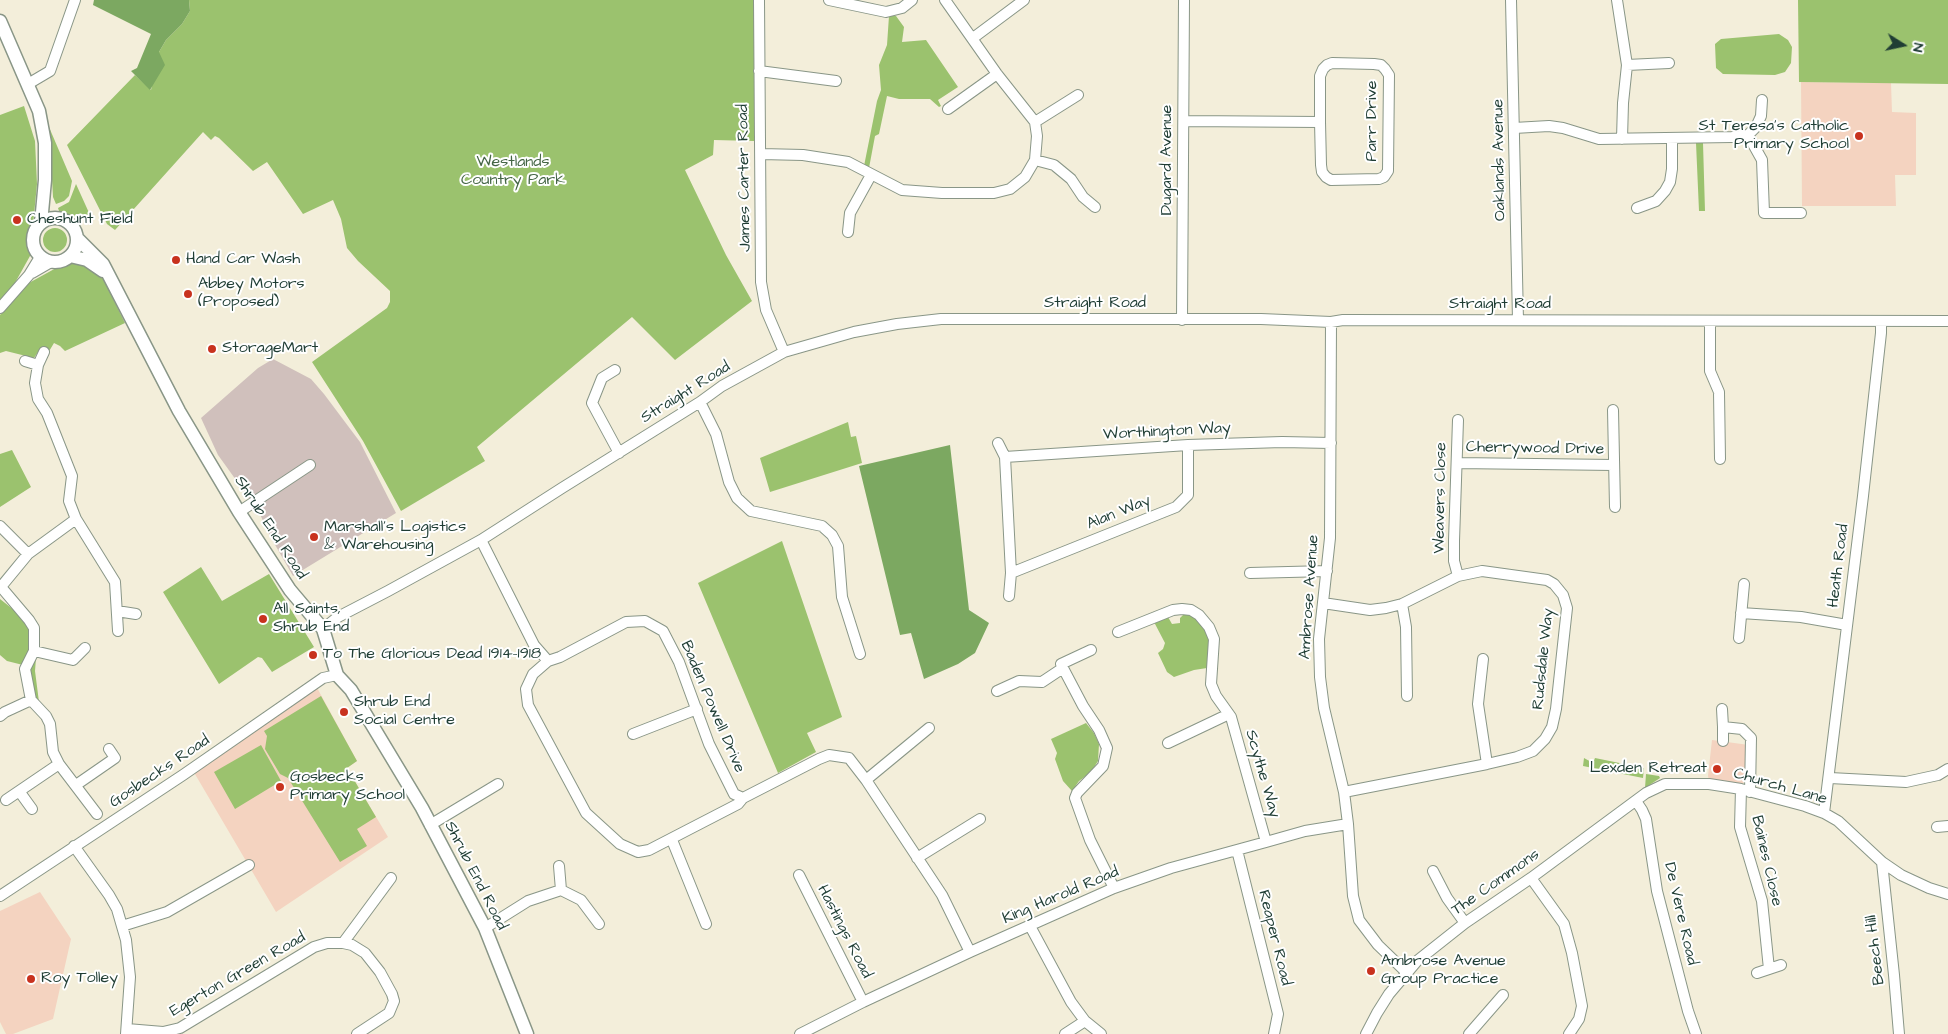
<!DOCTYPE html>
<html>
<head>
<meta charset="utf-8">
<style>
	body { margin:0 }
	#map { position:relative; width:1948px; height:1034px; overflow:hidden; background:#f3eeda; font-family:"Architects Daughter",sans-serif }
	canvas { display:block }
	.north { position:absolute; left:1878px; top:20px; width:50px; height:50px; -webkit-text-stroke:4px #fff; paint-order:stroke; rotate:100deg; font-size:14px; font-weight:700; line-height:20px; text-align:center; color:#1f3d34 }
	.north::after { content:''; display:block; margin:auto; width:18px; height:22px; background:#1f3d34; clip-path:polygon(50% 0,100% 100%,50% 72%,0 100%) }
</style>
</head>
<body>
<div id="map">
<canvas width="1948" height="1034"></canvas>
<div class="north">N</div>
</div>
<script>
const ctx = document.querySelector('canvas').getContext('2d');
ctx.lineJoin = 'round';
function fillPath(path, color) { ctx.fillStyle = color; ctx.fill(path, 'evenodd'); }
const toPath = rows => new Path2D(rows.map(r => 'M' + r).join(''));
function stroke(path, color, width, dash) { ctx.strokeStyle = color; ctx.lineWidth = width; ctx.lineCap = dash ? 'butt' : 'round'; ctx.setLineDash(dash || []); ctx.stroke(path); }
function write(font, color, halo, rows, align = 'center') {
  ctx.font = font + ' "Architects Daughter",sans-serif'; ctx.lineWidth = 4; ctx.setLineDash([]); ctx.textBaseline = 'middle'; ctx.strokeStyle = halo; ctx.fillStyle = color; for (const [text, x, y, turn = 0] of rows) {
    ctx.save(); ctx.translate(x, y); ctx.rotate((+turn || 0) * Math.PI / 180); ctx.textAlign = isNaN(turn) ? turn : align; if (halo) ctx.strokeText(text, 0, 0); ctx.fillText(text, 0, 0); ctx.restore();
  }
}
const built = toPath([
	[1801,82,1891,83,1892,112,1916,113,1916,175,1895,175,1896,206,1802,206],
	[315,684,357,761,347,768,388,837,276,912,192,769],
	[1712,740,1749,745,1749,774,1742,785,1709,780,1708,776],
	[40,892,71,939,53,1019,13,1034,6,1034,0,1022,0,911]
]);
const industrial = toPath([
	[273,359,311,379,324,394,360,442,396,513,293,576,270,536,259,512,218,455,201,418,258,368]
]);
const green = toPath([
	[189,0,755,0,754,141,714,140,713,155,685,170,726,255,752,301,675,360,632,317,477,447,485,461,401,511,363,441,312,362,387,308,390,302,390,291,358,261,347,248,341,219,333,200,303,214,267,162,253,171,219,138,215,136,211,140,203,132,115,230,107,224,67,145,135,75,151,90,159,52,166,40,182,24,190,11],
	[1798,0,1948,0,1948,84,1799,82],
	[889,16,896,16,904,27,902,42,926,40,958,87,938,100,941,106,939,107,930,99,899,99,887,96,879,134,875,136,869,168,864,166,877,101,881,90,879,65,887,45],
	[1779,34,1788,40,1792,47,1791,63,1785,72,1775,75,1723,74,1716,68,1715,44,1721,39],
	[24,106,35,141,37,184,30,256,11,290,0,302,0,115],
	[43,113,72,181,69,196,64,201,56,204,53,197,50,143],
	[1696,143,1703,143,1705,211,1699,211],
	[76,184,90,215,68,217,59,211,58,208,69,202],
	'43 240a12 12 0 1 1 24 0a12 12 0 1 1-24 0Z',
	[67,262,84,263,101,274,125,323,65,351,60,346,54,343,48,353,40,349,34,358,6,351,0,353,0,315,27,284],
	[848,422,851,437,856,436,862,463,770,492,760,458],
	[12,450,31,487,0,507,0,454],
	[782,541,842,717,807,733,816,752,778,773,698,583],
	[201,567,222,601,269,574,314,647,272,672,262,658,258,657,219,684,163,592],
	[0,599,19,614,32,632,32,645,23,665,7,661,0,655],
	[1185,613,1198,618,1211,639,1207,668,1194,670,1174,677,1167,672,1158,653,1163,649,1165,643,1154,622,1168,617,1172,624,1180,623,1180,618],
	[36,658,35,671,39,702,36,699,30,674,32,663],
	[321,696,357,761,347,768,376,817,357,829,367,846,340,862,288,778,280,774,265,749,267,736,264,731],
	[1086,723,1094,733,1099,744,1098,761,1091,772,1079,781,1072,791,1063,781,1055,759,1057,753,1051,739],
	[261,745,281,781,235,809,214,772],
	[1584,758,1593,763,1595,758,1644,768,1643,778,1583,766],
	[1646,774,1659,776,1660,778,1645,788]
]);
const forest = toPath([
	[94,0,189,0,190,11,182,24,166,40,159,52,165,65,150,90,131,71,137,68,151,34,93,5],
	[950,445,969,610,989,623,975,653,958,664,924,679,911,633,900,635,859,466]
]);
const minor = toPath([
	[759,0,761,282,766,310,784,352],
	[829,0,886,12,902,8,912,0],
	[1511,0,1518,320],
	[1617,0,1627,65,1623,103,1622,139],
	[973,38,1024,0],
	[1627,65,1669,63],
	[759,71,836,81],
	[28,84,50,71,75,0],
	[948,109,997,74],
	[1184,121,1320,122,1320,76,1323,69,1327,65,1332,63,1374,64,1381,65,1385,69,1389,75,1388,171,1384,177,1379,179,1331,180,1326,177,1322,172,1321,165,1320,122],
	[1035,122,1078,95],
	[1514,128,1549,126,1563,128,1599,139,1732,137,1748,135,1762,160,1764,213,1801,213],
	[1748,135,1756,127,1761,116,1762,100],
	[761,154,803,155,848,162,902,190,942,193,994,193,1010,189,1025,177,1035,160,1037,136,1035,122,997,74,945,0],
	[1035,160,1054,165,1071,179,1083,197,1095,207],
	[1637,208,1656,201,1665,191,1670,182,1672,169,1672,139],
	[848,232,850,213,871,175],
	[32,273,51,262],
	[0,308,29,275,40,257],
	[1182,320,1184,0],
	[1710,321,1710,371,1719,392,1720,459],
	[1331,322,1330,538,1319,639,1320,677,1324,708,1344,792,1348,824,1353,896,1359,920,1378,945,1406,972],
	[44,352,38,365,35,383,38,399,47,413,72,476,69,501,76,519,115,582,118,631],
	[25,361,38,365],
	[615,370,602,378,592,403,619,453],
	[700,402,716,434,729,482,737,498,751,511,822,526,832,535,838,546,842,597,860,654],
	[1613,410,1615,507],
	[998,443,1005,457,1011,573,1009,596],
	[1005,457,1188,445,1282,442,1331,443],
	[1457,463,1614,465],
	[239,512,310,465],
	[0,526,28,554],
	[481,540,534,645,548,661,560,657,626,622,645,621,663,631,679,662,709,744,734,794,743,798,819,759,829,755,849,758,866,780,942,895,970,952],
	[1011,573,1176,507,1188,495,1188,445],
	[1250,573,1327,571],
	[1458,576,1454,561,1454,541,1458,420],
	[1,587,29,620,34,628,34,651,25,669,31,700,46,716,50,724,53,752,59,764,97,814],
	[0,588,28,554,76,519],
	[1323,603,1370,610,1386,608,1402,604,1458,576,1482,571,1547,580,1554,584,1563,595,1567,608,1556,709,1552,727,1545,739,1533,751,1517,757,1487,764,1344,792],
	[1402,604,1406,627,1407,696],
	[117,611,136,614],
	[1741,613,1801,617,1847,625],
	[323,629,338,617,388,591,481,540,562,488,700,402,722,386,784,352,854,332,897,324,941,319,1261,319,1331,322,1343,320,1948,321],
	[1118,632,1173,610,1182,609,1191,610,1199,615,1209,627,1214,639,1211,684,1216,696,1231,717,1266,842],
	[1739,638,1744,584],
	[34,651,73,660,85,648],
	[1483,659,1478,704,1487,764],
	[548,661,533,674,526,689,528,705,586,813,620,844,638,852,649,850,738,804,743,798],
	[1061,664,1091,650],
	[997,691,1019,681,1042,682,1063,668,1083,706,1099,730,1107,748,1103,766,1077,793,1075,798,1090,840,1114,888],
	[1722,709,1723,727,1742,729,1751,738,1750,792],
	[0,716,5,712,31,700],
	[1723,727,1723,741],
	[633,734,697,709],
	[1168,743,1229,714],
	[1830,778,1906,782,1938,775,1948,769],
	[866,780,929,728],
	[76,785,115,758,109,749],
	[1741,789,1740,827,1762,901,1769,969,1781,965],
	[19,791,32,809],
	[6,800,59,764],
	[1636,801,1642,810,1646,819,1657,891,1688,1011,1696,1034],
	[1824,813,1863,496,1881,333,1881,322],
	[430,825,498,784],
	[1937,827,1948,826],
	[672,840,706,924],
	[74,846,109,895,117,909,126,940,130,977,126,1034],
	[1237,850,1278,1014,1274,1034],
	[917,858,980,819],
	[1882,862,1894,975,1899,1034],
	[559,866,561,890],
	[1433,871,1447,898,1465,923],
	[799,875,863,1002],
	[1531,878,1564,924,1572,953,1582,1006,1579,1019,1569,1034],
	[0,896,183,775,323,678,337,675],
	[122,926,167,912,249,865],
	[1030,926,1071,1002,1085,1021,1101,1034],
	[485,928,528,901,561,890,581,900,599,924],
	[343,943,352,945,365,953,380,972,392,994,394,1001,389,1013,357,1034],
	[1757,973,1769,969],
	[127,1029,163,1032,180,1028,314,947,327,943,343,943,391,878],
	[800,1034,863,1002,970,952,1114,888,1171,868,1266,842,1305,831,1348,824],
	[1065,1034,1085,1021],
	[1366,1034,1377,1013,1389,994,1417,961,1465,923,1531,878,1646,793,1665,784,1709,784,1741,789,1805,806,1824,813,1838,821,1882,862,1901,875,1929,888,1948,894],
	[1469,1034,1503,995]
]);
const major = toPath([
	[0,21,39,111,45,143,45,180,41,223],
	'33 240a22 22 0 1 1 44 0a22 22 0 1 1-44 0Z',
	[78,239,103,264,179,411,239,512,290,590,323,629,337,675,351,690,422,808,485,928,527,1034],
	[70,256,87,260,103,271]
]);
const markers = [
	[1859,136,5,"#c8321e"],
	[17,220,5,"#c8321e"],
	[176,260,5,"#c8321e"],
	[188,294,5,"#c8321e"],
	[212,349,5,"#c8321e"],
	[314,537,5,"#c8321e"],
	[263,619,5,"#c8321e"],
	[313,655,5,"#c8321e"],
	[344,712,5,"#c8321e"],
	[1717,769,5,"#c8321e"],
	[280,787,5,"#c8321e"],
	[1371,971,5,"#c8321e"],
	[31,979,5,"#c8321e"]
];
const streetNames = [
	["Parr Drive",1373,121,-90],
	["Dugard Avenue",1168,160,-90],
	["Oaklands Avenue",1500,160,-91],
	["James Carter Road",745,178,-91],
	["Straight Road",1095,304],
	["Straight Road",1500,305],
	["Straight Road",686,393,-32],
	["Worthington Way",1167,432,-3],
	["Cherrywood Drive",1535,449,1],
	["Weavers Close",1441,498,-89],
	["Alan Way",1119,513,-22],
	["Shrub End Road",270,528,57],
	["Heath Road",1839,566,-83],
	["Ambrose Avenue",1310,597,-86],
	["Rudsdale Way",1544,659,-84],
	["Baden Powell Drive",712,707,67],
	["Gosbecks Road",160,772,-34],
	["Scythe Way",1262,774,74],
	["Church Lane",1780,787,16],
	["Baines Close",1766,861,77],
	["Shrub End Road",475,876,63],
	["The Commons",1496,883,-35],
	["King Harold Road",1061,896,-23],
	["De Vere Road",1680,914,77],
	["Hastings Road",844,932,63],
	["Reaper Road",1274,938,76],
	["Beech Hill",1876,950,-97],
	["Egerton Green Road",238,975,-30]
];
const poiNames = [
	["St Teresa's Catholic",1849,127,"right"],
	["Primary School",1849,145,"right"],
	["Cheshunt Field",27,220],
	["Hand Car Wash",186,260],
	["Abbey Motors",198,285],
	["(Proposed)",198,303],
	["StorageMart",222,349],
	["Marshall's Logistics",324,528],
	["& Warehousing",324,546],
	["All Saints,",273,610],
	["Shrub End",273,628],
	["To The Glorious Dead 1914-1918",323,655],
	["Shrub End",354,703],
	["Social Centre",354,721],
	["Lexden Retreat",1707,769,"right"],
	["Gosbecks",290,778],
	["Primary School",290,796],
	["Ambrose Avenue",1381,962],
	["Group Practice",1381,980],
	["Roy Tolley",41,979]
];
const parkNames = [
	["Westlands",513,163],
	["Country Park",513,181]
];
fillPath(built, '#f4d3c0');
fillPath(industrial, '#d0c0bc');
fillPath(green, '#9bc26e');
fillPath(forest, '#7ca861');
stroke(minor, '#899687', 12);
stroke(major, '#899687', 15);
stroke(minor, '#fff', 10);
stroke(major, '#fff', 12);
for (const [x, y, r, color] of markers) { const dot = new Path2D(); dot.arc(x, y, r, 0, 2 * Math.PI); ctx.fillStyle = color; ctx.fill(dot); stroke(dot, '#fff', 2); }
write('16px', '#1f3d34', '#fff', streetNames);
write('16px', '#1f3d34', '#fff', poiNames, 'left');
write('16px', '#446545', '#fff', parkNames);
</script>
</body>
</html>
